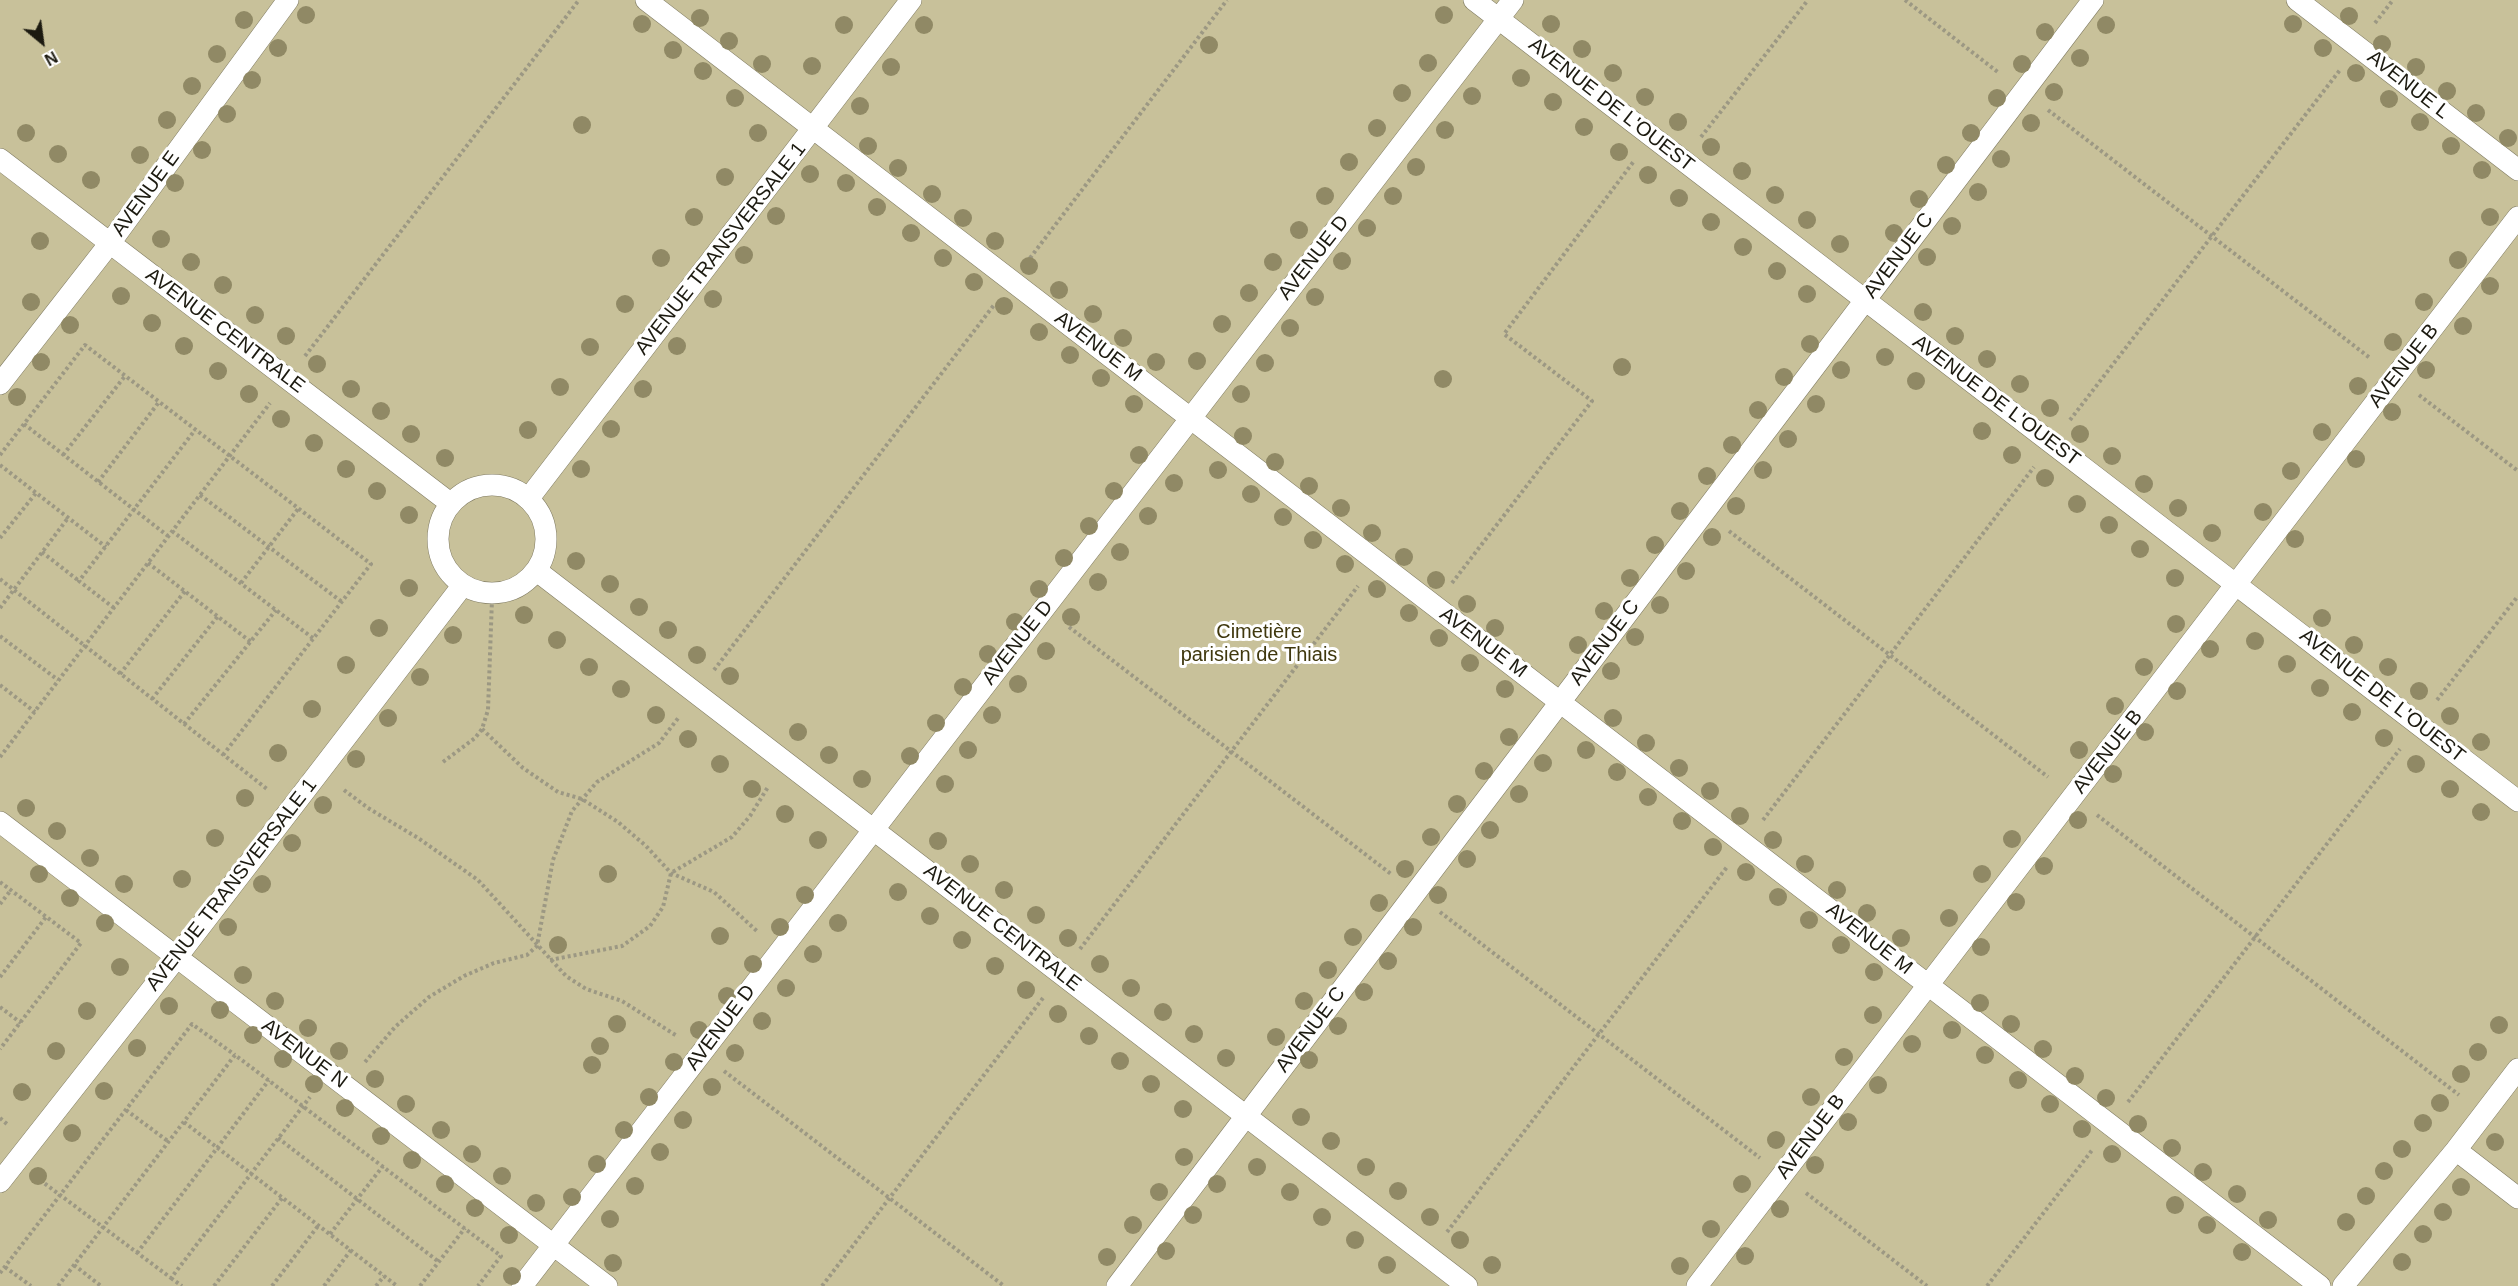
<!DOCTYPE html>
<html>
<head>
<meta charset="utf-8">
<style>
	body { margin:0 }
	#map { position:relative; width:2518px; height:1286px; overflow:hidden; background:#f1ecd0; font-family:Helvetica,sans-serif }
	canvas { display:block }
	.north { position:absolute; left:12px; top:12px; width:60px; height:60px; -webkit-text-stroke:4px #fff; paint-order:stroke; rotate:151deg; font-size:16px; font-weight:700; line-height:24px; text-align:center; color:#1c1a10 }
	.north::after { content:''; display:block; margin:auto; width:21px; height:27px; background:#1c1a10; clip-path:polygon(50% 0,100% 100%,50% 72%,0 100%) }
</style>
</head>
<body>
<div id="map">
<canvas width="2518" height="1286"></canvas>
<div class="north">N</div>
</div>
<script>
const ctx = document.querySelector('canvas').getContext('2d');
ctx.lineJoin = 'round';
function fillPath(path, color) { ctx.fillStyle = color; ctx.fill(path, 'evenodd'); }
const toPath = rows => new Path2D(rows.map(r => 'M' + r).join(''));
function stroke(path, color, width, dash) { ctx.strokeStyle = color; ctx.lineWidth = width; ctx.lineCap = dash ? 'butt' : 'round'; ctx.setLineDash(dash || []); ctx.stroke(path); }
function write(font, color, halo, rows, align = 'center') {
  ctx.font = font + ' Helvetica,sans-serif'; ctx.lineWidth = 6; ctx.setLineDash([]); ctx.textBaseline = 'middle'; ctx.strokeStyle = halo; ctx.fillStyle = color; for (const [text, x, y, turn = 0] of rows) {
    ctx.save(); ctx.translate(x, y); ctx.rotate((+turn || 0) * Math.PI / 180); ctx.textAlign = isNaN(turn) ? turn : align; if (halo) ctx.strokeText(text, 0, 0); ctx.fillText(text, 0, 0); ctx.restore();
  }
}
const green = toPath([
	[0,0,2518,0,2518,1286,0,1286]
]);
const path = toPath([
	[1905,0,1999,73],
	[2375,23,2393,0],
	[2048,110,2370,358],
	[1701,137,1808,0],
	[1030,258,1227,0],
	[305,356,579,0],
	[2419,395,2518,471],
	[2070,420,2340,70],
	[24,424,168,536],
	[0,455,85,345,371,564,223,755],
	[63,455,125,376],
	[0,465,106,547],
	[98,482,159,402],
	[200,495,342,602],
	[172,531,314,639],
	[1729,531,2048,777],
	[0,538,36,493],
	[42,552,79,581],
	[148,563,251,642],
	[0,579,267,789],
	[241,583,298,509],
	[1452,583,1592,401,1504,334,1634,161],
	[0,608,68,518],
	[114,608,79,581,195,430],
	[1069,627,1391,874],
	[0,636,58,680],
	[714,670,994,305],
	[120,674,185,591],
	[0,685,35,712],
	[152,699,218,616],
	[2437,700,2518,596],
	[184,724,276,610],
	[482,729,523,768,558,792,582,799,618,822,646,846,671,873,714,892,758,932],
	[0,757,270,403],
	[443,762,475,738,482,729,488,710,492,599],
	[344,790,368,808,418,838,478,880,566,976,586,989,622,1001,677,1036],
	[2097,815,2459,1095],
	[1763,820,2034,467],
	[0,882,81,943,0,1049],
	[0,904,11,890],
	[1440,912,1760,1158],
	[1080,949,1358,586],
	[550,960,622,946,650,926,663,907,671,873,732,837,750,816,768,787],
	[0,977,46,917],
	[0,1007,21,1023],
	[365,1062,395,1027,429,997,464,976,494,963,527,955,537,946,553,860,572,811,597,782,659,743,679,717],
	[724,1071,1004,1286],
	[2128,1102,2400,749],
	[126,1110,169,1142],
	[0,1118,7,1124],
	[184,1122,397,1286],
	[278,1138,439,1262],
	[40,1180,171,1278,310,1097],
	[1806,1193,1927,1286],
	[1447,1232,1727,867],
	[330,1234,383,1166],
	[137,1253,269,1080],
	[74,1265,101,1286],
	[5,1267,31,1286],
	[0,1273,192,1024,235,1055],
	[171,1278,182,1286],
	[58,1286,235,1055,501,1256,478,1286],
	[214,1286,282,1198],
	[272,1286,318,1226],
	[324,1286,351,1250],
	[376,1286,384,1276],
	[420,1286,465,1228],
	[822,1286,1043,998],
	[1987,1286,2093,1149]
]);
const lane = toPath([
	[646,0,2320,1286],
	[1474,0,2518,801],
	[2297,0,2518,170],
	[0,159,450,503],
	[0,384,110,243,288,0],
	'438 539a54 54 0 1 1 108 0a54 54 0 1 1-108 0Z',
	[529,498,911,0],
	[537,571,1467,1286],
	[0,822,607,1286],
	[2456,1150,2518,1198],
	[0,1182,177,957,463,585],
	[522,1286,1513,0],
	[1117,1286,2093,0],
	[1697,1286,2518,217],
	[2343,1286,2456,1150,2518,1069]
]);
const trees = [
	[306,15],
	[1444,15],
	[2349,16],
	[700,18],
	[244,20],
	[642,24],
	[1551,24],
	[2293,24],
	[844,25],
	[924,25],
	[2106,25],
	[2045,32],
	[729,41],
	[2382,44],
	[1209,45],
	[278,48],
	[2323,48],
	[1582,49],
	[673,50],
	[217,54],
	[2080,58],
	[1428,63],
	[762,64],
	[2022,64],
	[812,66],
	[891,67],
	[2416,67],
	[703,71],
	[1613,73],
	[2356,73],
	[1521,78],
	[252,80],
	[192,86],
	[2447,91],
	[2054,92],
	[1402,93],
	[1472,96],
	[1645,97],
	[735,98],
	[1997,98],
	[2389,99],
	[1553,102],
	[860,106],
	[2476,113],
	[227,114],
	[167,120],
	[1678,122],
	[2420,122],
	[2031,123],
	[582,125],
	[1584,127],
	[1377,128],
	[1445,130],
	[26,133],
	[758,133],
	[1971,133],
	[2508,138],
	[868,146],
	[2451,146],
	[1711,147],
	[202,150],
	[1619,152],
	[58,154],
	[140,155],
	[2001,159],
	[1349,162],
	[1946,165],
	[1416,167],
	[898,168],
	[2482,170],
	[1742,171],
	[810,174],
	[1648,175],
	[725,177],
	[91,180],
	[175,183],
	[846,183],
	[1978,192],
	[932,194],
	[1775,195],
	[1325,196],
	[1393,196],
	[1679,198],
	[1919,199],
	[877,207],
	[776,216],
	[694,217],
	[2490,217],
	[963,218],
	[1807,220],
	[1711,222],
	[1952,226],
	[1367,228],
	[1299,230],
	[911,233],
	[1894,233],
	[161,239],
	[40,241],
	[995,241],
	[1840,244],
	[1743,247],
	[744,255],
	[1927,257],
	[661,258],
	[943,258],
	[2458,260],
	[1342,261],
	[191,262],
	[1273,262],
	[1029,266],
	[1777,271],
	[974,282],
	[223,285],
	[2490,286],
	[1059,290],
	[1249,293],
	[1807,294],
	[121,296],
	[1315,297],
	[713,299],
	[31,302],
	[2424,302],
	[625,304],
	[1004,306],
	[1923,312],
	[1093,314],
	[255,315],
	[152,323],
	[1222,324],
	[70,325],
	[2463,326],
	[1290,328],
	[1039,332],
	[286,336],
	[1955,336],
	[1123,338],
	[2393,342],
	[1810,344],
	[184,346],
	[677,346],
	[590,347],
	[1070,355],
	[1885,357],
	[1987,359],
	[1197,361],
	[41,362],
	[1156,362],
	[1265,363],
	[317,364],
	[1622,367],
	[1841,370],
	[2426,370],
	[218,371],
	[1784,377],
	[1101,378],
	[1443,379],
	[1916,381],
	[2020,384],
	[2358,386],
	[560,387],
	[351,389],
	[643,389],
	[249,394],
	[1241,394],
	[17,397],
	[1134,404],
	[1816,404],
	[2050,408],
	[1758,410],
	[381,411],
	[2392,412],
	[281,419],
	[611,429],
	[528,430],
	[1982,431],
	[2322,432],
	[411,434],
	[2080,434],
	[1243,436],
	[1788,439],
	[314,443],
	[1732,445],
	[1139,455],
	[2012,455],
	[2112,456],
	[445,458],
	[2356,459],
	[1275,462],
	[346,469],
	[581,469],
	[1218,470],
	[1763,470],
	[2291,471],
	[1707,476],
	[2045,478],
	[1174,483],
	[2144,484],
	[1309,486],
	[377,491],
	[1114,491],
	[1251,494],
	[2077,504],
	[1736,506],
	[1341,508],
	[2178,508],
	[1680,511],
	[2263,512],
	[409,515],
	[1148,516],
	[1283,517],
	[2109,525],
	[1089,526],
	[1372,533],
	[2212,533],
	[1712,537],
	[2295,539],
	[1313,540],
	[1655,545],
	[2140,549],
	[1120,552],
	[1404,557],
	[1064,558],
	[576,561],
	[1345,564],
	[1686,571],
	[1630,578],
	[2175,578],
	[1436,580],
	[1098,582],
	[610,584],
	[409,588],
	[1039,589],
	[1377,589],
	[1467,604],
	[1660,605],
	[639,607],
	[1604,611],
	[1409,613],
	[524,615],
	[1071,617],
	[2322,618],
	[1015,622],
	[2176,624],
	[379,628],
	[1495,628],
	[668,630],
	[453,635],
	[1635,637],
	[1439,638],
	[557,640],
	[2255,641],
	[1578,645],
	[2354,645],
	[2210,649],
	[1046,651],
	[988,654],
	[697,655],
	[1470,663],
	[2287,664],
	[346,665],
	[589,667],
	[2144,667],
	[2388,667],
	[1611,671],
	[730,676],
	[420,677],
	[1018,684],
	[963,687],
	[2320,688],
	[621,689],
	[1505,689],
	[2177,691],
	[2419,691],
	[2115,706],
	[312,709],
	[2352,712],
	[656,715],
	[992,715],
	[2450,716],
	[388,718],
	[1613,718],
	[936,723],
	[798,732],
	[2145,732],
	[1509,737],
	[2384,738],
	[688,739],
	[2481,742],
	[1646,743],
	[968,750],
	[1586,750],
	[2079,750],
	[278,753],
	[829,755],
	[910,756],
	[356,759],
	[1543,763],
	[720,764],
	[2416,764],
	[1679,768],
	[1484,771],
	[1617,772],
	[2113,774],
	[862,779],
	[945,784],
	[752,789],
	[2450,789],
	[1710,791],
	[1519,794],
	[1648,797],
	[245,798],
	[1457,804],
	[323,805],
	[26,808],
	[2481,812],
	[785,814],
	[1740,816],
	[2078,820],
	[1682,821],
	[1490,830],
	[57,831],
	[1431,837],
	[215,838],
	[2012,839],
	[818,840],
	[1773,840],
	[938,841],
	[292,843],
	[1713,847],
	[90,858],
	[1467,859],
	[970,864],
	[1805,864],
	[2044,866],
	[1405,869],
	[1746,872],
	[39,874],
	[608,874],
	[1982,874],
	[182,879],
	[124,884],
	[262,884],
	[1004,890],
	[1837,890],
	[898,892],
	[805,895],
	[1438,895],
	[1778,897],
	[70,898],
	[2016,902],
	[1379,903],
	[1867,913],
	[1036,915],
	[930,916],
	[1949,918],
	[1809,920],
	[105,923],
	[838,923],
	[228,927],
	[780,927],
	[1413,927],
	[720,936],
	[1353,937],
	[1068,938],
	[1901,938],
	[962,940],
	[558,945],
	[1841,945],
	[1981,947],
	[813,954],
	[1388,961],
	[753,964],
	[1100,964],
	[995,966],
	[120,967],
	[1328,970],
	[1874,972],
	[243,975],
	[786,988],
	[1131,988],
	[1026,990],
	[1364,992],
	[727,996],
	[275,1001],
	[1304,1001],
	[1980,1003],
	[169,1006],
	[220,1010],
	[87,1011],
	[1163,1012],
	[1058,1014],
	[1873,1015],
	[762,1021],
	[617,1024],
	[2011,1024],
	[2499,1025],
	[1338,1026],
	[308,1028],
	[699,1030],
	[1952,1030],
	[1194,1034],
	[253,1035],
	[1089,1036],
	[1276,1037],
	[1912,1044],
	[600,1046],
	[137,1048],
	[2043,1049],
	[56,1051],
	[339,1051],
	[2478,1052],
	[735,1053],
	[1985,1055],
	[1844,1057],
	[1226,1058],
	[283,1059],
	[1309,1060],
	[1120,1061],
	[674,1062],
	[592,1065],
	[2461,1074],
	[2075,1076],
	[375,1079],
	[2018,1080],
	[314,1084],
	[1151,1084],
	[1878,1085],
	[712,1087],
	[104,1091],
	[22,1092],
	[649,1097],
	[1811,1097],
	[2106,1098],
	[2440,1103],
	[406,1104],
	[2050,1104],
	[345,1108],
	[1183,1109],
	[1301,1117],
	[683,1120],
	[1848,1122],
	[2423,1123],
	[2138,1124],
	[2082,1129],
	[441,1130],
	[624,1130],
	[72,1133],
	[381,1136],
	[1776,1140],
	[1331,1141],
	[2495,1142],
	[2172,1148],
	[2402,1149],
	[660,1152],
	[472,1154],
	[2112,1154],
	[1184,1157],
	[412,1160],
	[597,1164],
	[1815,1165],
	[1257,1167],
	[1366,1167],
	[2384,1171],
	[2203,1172],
	[38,1176],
	[502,1176],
	[445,1184],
	[1217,1184],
	[1742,1184],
	[635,1186],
	[2461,1187],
	[1398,1191],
	[1159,1192],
	[1290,1192],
	[2237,1194],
	[2366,1196],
	[572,1197],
	[536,1203],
	[2175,1205],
	[475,1208],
	[1780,1209],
	[2443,1212],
	[1193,1215],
	[1322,1217],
	[1430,1217],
	[610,1219],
	[2268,1220],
	[2346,1222],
	[1133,1225],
	[2207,1225],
	[1711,1229],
	[2423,1234],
	[509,1235],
	[1355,1240],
	[1460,1240],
	[1166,1251],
	[2242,1252],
	[1745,1256],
	[1107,1257],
	[2402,1262],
	[613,1263],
	[1387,1265],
	[1492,1265],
	[1680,1266],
	[512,1276]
];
const streetNames = [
	["AVENUE L",2408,85,38],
	["AVENUE DE L'OUEST",1611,105,38],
	["AVENUE E",146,194,-54],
	["AVENUE TRANSVERSALE 1",721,249,-52],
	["AVENUE C",1899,256,-53],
	["AVENUE D",1314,258,-52],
	["AVENUE CENTRALE",225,331,37],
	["AVENUE M",1098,347,37],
	["AVENUE B",2404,366,-52],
	["AVENUE DE L'OUEST",1996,401,37],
	["AVENUE D",1018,643,-52],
	["AVENUE M",1483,643,37],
	["AVENUE C",1605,643,-53],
	["AVENUE DE L'OUEST",2382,696,38],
	["AVENUE B",2108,752,-52],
	["AVENUE TRANSVERSALE 1",232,885,-52],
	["AVENUE CENTRALE",1002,928,38],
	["AVENUE M",1869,939,38],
	["AVENUE D",721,1028,-53],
	["AVENUE C",1311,1030,-53],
	["AVENUE N",304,1054,37],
	["AVENUE B",1811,1137,-53]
];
const parkNames = [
	["Cimetière",1259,632],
	["parisien de Thiais",1259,655]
];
fillPath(green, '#c8c19a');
stroke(lane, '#817c63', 22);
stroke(path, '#9c9883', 4, [3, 3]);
stroke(lane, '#fff', 21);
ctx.fillStyle = '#908965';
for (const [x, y] of trees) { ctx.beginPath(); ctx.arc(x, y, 9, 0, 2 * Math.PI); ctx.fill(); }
write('20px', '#1c1a10', '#fff', streetNames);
write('20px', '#40380e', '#fff', parkNames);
</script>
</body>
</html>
